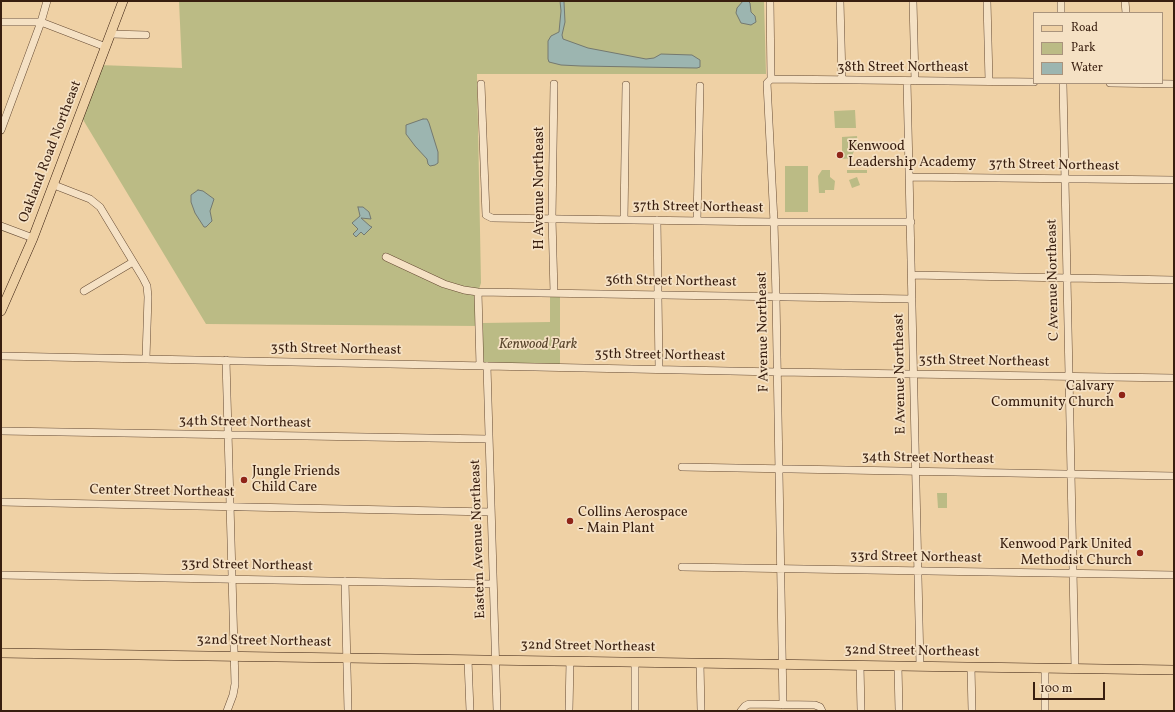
<!DOCTYPE html>
<html>
<head>
<meta charset="utf-8">
<style>
	body { margin:0 }
	#map { position:relative; width:1175px; height:712px; overflow:hidden; background:#efd1a5; font-family:Vollkorn,serif }
	canvas { display:block }
	.frame { position:absolute; inset:0; border:2px solid #381e0f; pointer-events:none }
	.legend { position:absolute; left:1033px; top:12px; width:130px; height:72px; box-sizing:border-box; background:#f5e1c4; border:1px solid #a9937c; margin:0; padding:5px 7px; list-style:none; font-size:12px; color:#381e0f }
	.legend li { display:flex; align-items:center; gap:8px; height:20px }
	.legend b { width:20px; border:1px solid #a9937c }
	.scale { position:absolute; left:1033px; top:682px; width:72px; height:18px; box-sizing:border-box; border:2px solid #381e0f; border-top:0; padding-left:5px; font-size:12px; line-height:14px; white-space:nowrap; color:#381e0f; -webkit-text-stroke:3px #f5e1c4; paint-order:stroke }
</style>
</head>
<body>
<div id="map">
<canvas width="1175" height="712"></canvas>
<div class="frame"></div>
<ul class="legend">
<li><b style="height:5px;background:#efd1a5"></b>Road</li>
<li><b style="height:11px;background:#bbbb85"></b>Park</li>
<li><b style="height:11px;background:#9cb5b0"></b>Water</li>
</ul>
<div class="scale">100 m</div>
</div>
<script>
const ctx = document.querySelector('canvas').getContext('2d');
ctx.lineJoin = 'round';
function fillPath(path, color) { ctx.fillStyle = color; ctx.fill(path, 'evenodd'); }
const toPath = rows => new Path2D(rows.map(r => 'M' + r).join(''));
function stroke(path, color, width, dash) { ctx.strokeStyle = color; ctx.lineWidth = width; ctx.lineCap = dash ? 'butt' : 'round'; ctx.setLineDash(dash || []); ctx.stroke(path); }
function write(font, color, halo, rows, align = 'center') {
  ctx.font = font + ' Vollkorn,serif'; ctx.lineWidth = 3.5; ctx.setLineDash([]); ctx.textBaseline = 'middle'; ctx.strokeStyle = halo; ctx.fillStyle = color; for (const [text, x, y, turn = 0] of rows) {
    ctx.save(); ctx.translate(x, y); ctx.rotate((+turn || 0) * Math.PI / 180); ctx.textAlign = isNaN(turn) ? turn : align; if (halo) ctx.strokeText(text, 0, 0); ctx.fillText(text, 0, 0); ctx.restore();
  }
}
const green = toPath([
	[179,1,764,1,766,74,477,74,481,283,478,292,482,323,550,322,550,293,560,293,560,367,480,366,479,326,206,324,82,118,99,65,182,68],
	[855,110,856,128,835,128,834,111],
	[857,136,858,147,853,153,853,158,842,159,842,137],
	[785,166,808,166,808,212,785,212],
	[822,170,830,170,830,177,835,181,834,190,825,190,825,193,819,193,818,176],
	[847,170,867,170,867,173,847,173],
	[857,177,860,185,852,188,849,180],
	[937,493,947,493,947,508,938,508]
]);
const water = toPath([
	[560,1,564,1,564,2,565,22,562,35,563,39,588,48,646,59,654,58,661,54,692,55,700,60,700,67,697,68,581,66,561,65,549,62,548,59,548,41,551,36,559,32,561,11,560,1],
	[743,1,748,1,750,3,751,12,755,16,756,22,751,25,741,23,736,13,737,8,743,1],
	[423,119,427,119,429,123,438,152,438,163,435,165,430,166,428,164,427,159,415,146,406,134,406,125,423,119],
	[198,190,203,191,214,199,210,211,212,221,206,227,204,227,195,213,191,202,191,195,198,190],
	[358,207,363,207,369,212,371,219,361,218,370,226,372,227,364,235,361,232,356,237,353,234,358,229,352,223,360,216,358,207]
]);
const minor = toPath([
	[770,1,771,79,767,83,774,222,776,297,783,705],
	[840,1,842,80],
	[913,1,915,81],
	[987,1,989,81],
	[1061,1,1061,13],
	[1125,1,1126,13],
	[1,22,41,22,106,47],
	[111,34,146,35],
	[771,79,1034,82],
	[907,81,920,666],
	[1063,83,1075,668],
	[1110,83,1174,84],
	[481,84,486,215,492,218,774,222,911,222],
	[554,84,552,218,554,293],
	[1,130,41,22,47,1],
	[910,177,1174,180],
	[54,185,90,199,100,207,143,278,147,286,148,297,146,358],
	[624,220,626,85],
	[657,220,659,369],
	[697,220,700,86],
	[1,226,33,238],
	[386,257,444,284,464,290,478,292,912,299],
	[912,275,1174,280],
	[84,291,133,262],
	[478,292,480,366],
	[1,356,778,372,1174,378],
	[226,360,235,684,233,695,227,711],
	[487,366,497,711],
	[1,431,489,439],
	[682,467,1174,476],
	[1,502,491,512],
	[682,567,1174,575],
	[1,575,493,584],
	[345,581,348,711],
	[468,660,470,711],
	[700,663,701,711],
	[860,665,861,711],
	[898,666,899,711],
	[971,667,972,711],
	[1045,668,1045,711],
	[569,711,570,661],
	[635,711,635,662],
	[741,711,745,706,749,704,815,705,820,707,822,711]
]);
const major = toPath([
	[1,311,33,238,123,1],
	[1,653,1174,670]
]);
const markers = [
	[840,155,4,"#8f2418"],
	[1122,395,4,"#8f2418"],
	[244,480,4,"#8f2418"],
	[570,521,4,"#8f2418"],
	[1140,553,4,"#8f2418"]
];
const streetNames = [
	["38th Street Northeast",903,68],
	["Oakland Road Northeast",51,152,-69],
	["37th Street Northeast",1054,166,1],
	["H Avenue Northeast",540,188,-90],
	["37th Street Northeast",698,208,1],
	["C Avenue Northeast",1054,280,-91],
	["36th Street Northeast",671,282,1],
	["F Avenue Northeast",764,332,-91],
	["35th Street Northeast",336,350,1],
	["35th Street Northeast",660,356,1],
	["35th Street Northeast",984,362,1],
	["E Avenue Northeast",901,374,-91],
	["34th Street Northeast",245,423,1],
	["34th Street Northeast",928,459,1],
	["Center Street Northeast",162,492,1],
	["Eastern Avenue Northeast",479,539,-92],
	["33rd Street Northeast",916,558,1],
	["33rd Street Northeast",247,566,1],
	["32nd Street Northeast",264,642,1],
	["32nd Street Northeast",588,647,1],
	["32nd Street Northeast",912,652,1]
];
const poiNames = [
	["Kenwood",848,147],
	["Leadership Academy",848,163],
	["Calvary",1114,387,"right"],
	["Community Church",1114,403,"right"],
	["Jungle Friends",252,472],
	["Child Care",252,488],
	["Collins Aerospace",578,513],
	["- Main Plant",578,529],
	["Kenwood Park United",1132,545,"right"],
	["Methodist Church",1132,561,"right"]
];
const parkNames = [
	["Kenwood Park",538,345]
];
fillPath(green, '#bbbb85');
fillPath(water, '#9cb5b0');
stroke(water, '#747970', 1);
stroke(minor, '#664b34', 8);
stroke(major, '#381e0f', 10);
stroke(minor, '#f5e1c4', 7);
stroke(major, '#efd1a5', 9);
for (const [x, y, r, color] of markers) { const dot = new Path2D(); dot.arc(x, y, r, 0, 2 * Math.PI); ctx.fillStyle = color; ctx.fill(dot); stroke(dot, '#f5e1c4', 1.5); }
write('14px', '#381e0f', '#f5e1c4', streetNames);
write('14px', '#381e0f', '#f5e1c4', poiNames, 'left');
write('italic 14px', '#59452c', '#f5e1c4', parkNames);
</script>
</body>
</html>
